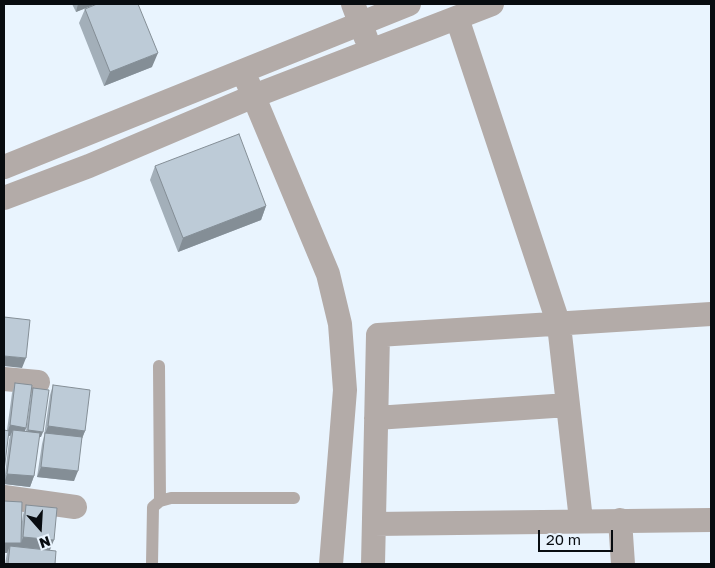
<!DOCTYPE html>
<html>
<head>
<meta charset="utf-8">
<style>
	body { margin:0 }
	#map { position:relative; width:715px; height:568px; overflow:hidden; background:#e9f4fe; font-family:"Golos Text",sans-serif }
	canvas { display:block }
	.frame { position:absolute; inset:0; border:5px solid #080c10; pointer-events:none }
	.north { position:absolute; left:15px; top:503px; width:50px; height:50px; -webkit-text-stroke:4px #e9f4fe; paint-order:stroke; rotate:161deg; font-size:14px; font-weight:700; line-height:20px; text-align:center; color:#080c10 }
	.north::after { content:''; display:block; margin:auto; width:18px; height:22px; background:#080c10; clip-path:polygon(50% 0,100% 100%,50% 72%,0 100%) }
	.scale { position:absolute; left:538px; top:530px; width:75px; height:22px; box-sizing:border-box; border:2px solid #080c10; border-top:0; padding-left:6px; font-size:15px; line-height:18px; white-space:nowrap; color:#080c10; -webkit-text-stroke:4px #e9f4fe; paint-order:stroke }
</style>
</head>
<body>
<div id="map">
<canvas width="715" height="568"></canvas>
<div class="frame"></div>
<div class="north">N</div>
<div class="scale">20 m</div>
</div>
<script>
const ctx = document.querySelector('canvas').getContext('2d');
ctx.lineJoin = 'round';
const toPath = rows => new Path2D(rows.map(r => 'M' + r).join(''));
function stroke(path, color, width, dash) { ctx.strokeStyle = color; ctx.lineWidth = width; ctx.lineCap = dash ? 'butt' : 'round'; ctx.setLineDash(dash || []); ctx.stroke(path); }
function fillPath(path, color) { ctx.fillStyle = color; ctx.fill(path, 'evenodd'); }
const service = toPath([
	[159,366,160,501],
	[152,564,153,507,160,501,171,498,294,498]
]);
const minor = toPath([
	[353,4,366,38],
	[457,18,559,325,581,520],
	[243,71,328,274,340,324,345,390,331,564],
	[4,167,409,4],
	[4,198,89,166,254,96,492,4],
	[4,379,38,382],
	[376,418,568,405],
	[4,497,75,507],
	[620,520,623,564],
	[374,524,711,520],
	[373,564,378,335,711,314]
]);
const wall = toPath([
	[72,4,96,4,76,12],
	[85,9,152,67,104,86,79,23],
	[155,166,266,206,261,220,178,252,150,180],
	[15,383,26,428,25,431,26,431,31,394,33,388,41,437,39,437,34,476,30,487,4,484,9,440,10,436,8,436,7,430,12,393],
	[53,385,85,431,81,441,74,481,37,477,42,444,44,436,50,395],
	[26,505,50,550,55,564,5,564,7,553,4,553,21,528,23,515]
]);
const shadedWall = toPath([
	[78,4,96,4,76,12],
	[158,53,152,67,104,86,110,72],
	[266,206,261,220,178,252,183,238],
	[4,356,26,358,22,368,4,366],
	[10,425,26,428,22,438,13,430,10,436,6,436],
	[48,426,85,431,81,441,45,434],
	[28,430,43,432,41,437,26,435],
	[41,467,78,471,74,481,37,477],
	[7,474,34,476,30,487,4,484],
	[23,537,54,540,50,550,10,546,7,553,4,553,4,543,21,543]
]);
const building = toPath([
	[97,4,138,4,158,53,110,72,85,9,97,4],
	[239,134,266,206,183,238,155,166,239,134],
	[4,317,30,320,26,358,4,356,4,317],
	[15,383,32,385,26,428,10,425,15,383],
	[53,385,90,390,85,431,48,426,53,385],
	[33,388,49,390,43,432,28,430,33,388],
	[4,430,9,431,4,471,4,430],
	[13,430,40,433,34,476,7,474,13,430],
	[45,433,82,437,78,471,41,467,45,433],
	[4,501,22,502,21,543,4,543,4,501],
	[26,505,57,508,54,540,23,537,26,505],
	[10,546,56,551,55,564,8,564,10,546]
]);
stroke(service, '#b3aba8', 12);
stroke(minor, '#b3aba8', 24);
fillPath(wall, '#a3afb9');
fillPath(shadedWall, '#848e96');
fillPath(building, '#bdcbd7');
stroke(building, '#848e96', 1);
</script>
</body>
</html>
